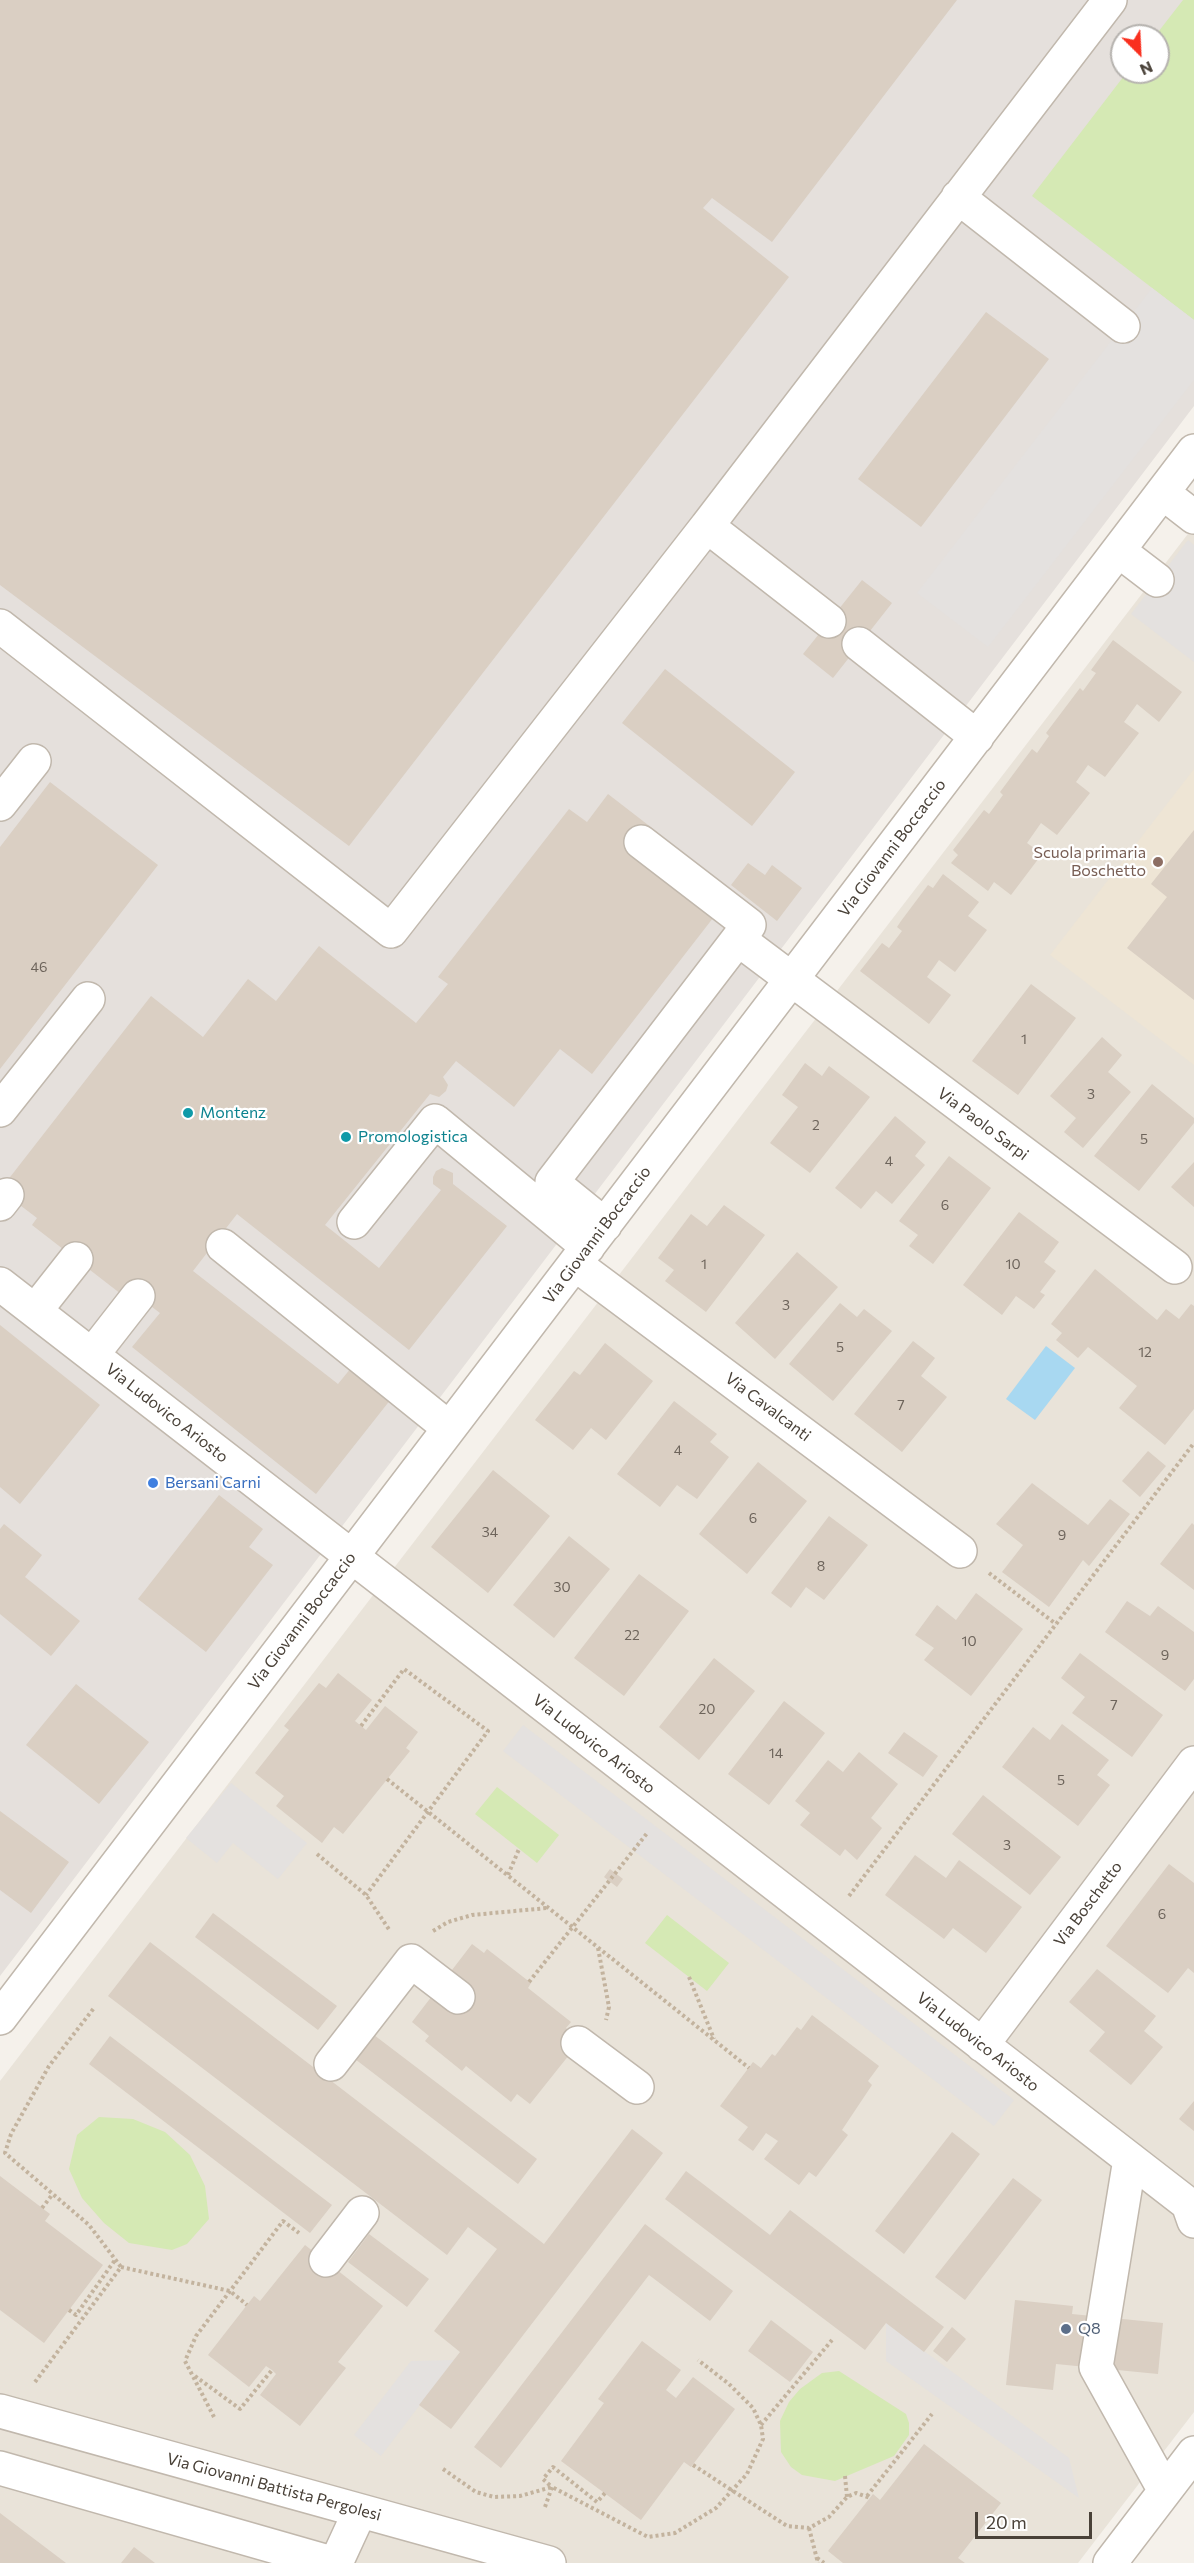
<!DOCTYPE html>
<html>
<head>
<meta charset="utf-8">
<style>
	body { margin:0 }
	#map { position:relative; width:1194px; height:2563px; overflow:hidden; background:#f5f1eb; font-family:Commissioner,sans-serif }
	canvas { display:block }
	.north { position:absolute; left:1110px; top:24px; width:60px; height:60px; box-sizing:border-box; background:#fff; border:2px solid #b6b3af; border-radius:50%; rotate:156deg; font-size:16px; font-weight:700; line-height:24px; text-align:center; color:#494138 }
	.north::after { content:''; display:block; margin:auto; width:21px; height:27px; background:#f92f1e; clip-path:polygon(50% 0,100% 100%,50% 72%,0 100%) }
	.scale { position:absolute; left:975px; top:2512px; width:117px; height:27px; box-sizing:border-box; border:3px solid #494138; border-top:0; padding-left:8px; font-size:18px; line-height:21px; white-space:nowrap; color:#494138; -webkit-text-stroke:4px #fff; paint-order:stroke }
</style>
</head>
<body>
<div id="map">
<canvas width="1194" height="2563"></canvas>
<div class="north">N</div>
<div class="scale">20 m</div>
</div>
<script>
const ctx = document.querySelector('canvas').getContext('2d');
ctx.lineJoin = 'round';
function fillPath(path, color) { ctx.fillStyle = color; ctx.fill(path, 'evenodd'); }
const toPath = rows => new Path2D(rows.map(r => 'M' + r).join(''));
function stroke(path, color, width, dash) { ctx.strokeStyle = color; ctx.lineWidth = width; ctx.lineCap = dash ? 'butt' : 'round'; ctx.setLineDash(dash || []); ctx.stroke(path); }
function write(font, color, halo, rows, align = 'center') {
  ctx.font = font + ' Commissioner,sans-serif'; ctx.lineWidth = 4.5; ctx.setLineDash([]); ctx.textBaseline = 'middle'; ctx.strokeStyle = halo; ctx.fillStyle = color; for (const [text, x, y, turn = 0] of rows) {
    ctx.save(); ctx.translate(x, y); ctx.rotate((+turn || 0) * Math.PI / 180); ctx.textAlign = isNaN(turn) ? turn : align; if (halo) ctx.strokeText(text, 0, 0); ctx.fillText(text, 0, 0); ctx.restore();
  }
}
const residential = toPath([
	[1194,526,1194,2412,1078,2563,0,2563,0,2081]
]);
const industrial = toPath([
	[0,0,1194,0,1194,406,0,1976],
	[1122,36,1158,36,1158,72,1122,72]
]);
const education = toPath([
	[1194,769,1194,1065,1050,955]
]);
const green = toPath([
	[1183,0,1194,0,1194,320,1032,196,1127,72,1158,72,1158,36,1155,36],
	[497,1787,559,1835,537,1863,475,1814],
	[667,1915,729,1963,707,1991,645,1943],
	[99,2117,133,2119,165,2132,190,2155,205,2186,209,2219,187,2244,172,2250,129,2243,104,2223,82,2198,69,2169,77,2135],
	[839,2371,906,2414,909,2423,909,2435,894,2456,835,2481,802,2475,791,2467,781,2452,780,2421,789,2402,800,2389,822,2373]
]);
const parking = toPath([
	[1152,288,1194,320,1194,380,988,647,917,593],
	[1188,540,1194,545,1194,662,1131,614],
	[523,1725,1014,2100,994,2126,503,1751],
	[231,1783,307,1843,278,1879,233,1843,217,1863,186,1838],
	[886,2323,1069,2458,1079,2498,886,2361],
	[454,2360,381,2456,354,2435,411,2361]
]);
const water = toPath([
	[1046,1346,1075,1368,1035,1420,1006,1399]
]);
const building = toPath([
	[0,0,957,0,772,242,712,198,703,208,789,277,349,846,0,585],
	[986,312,1049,359,921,527,858,479],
	[862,580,892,603,833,678,803,654],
	[1113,640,1182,692,1159,722,1137,704,1124,722,1139,733,1105,777,1088,765,1076,782,1090,793,1057,835,1041,823,1027,843,1042,854,1011,895,994,882,988,891,951,863,958,855,953,850,984,810,989,814,1003,795,1000,792,1032,749,1037,753,1049,736,1046,733,1080,688,1083,691,1096,673,1091,670],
	[665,669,795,772,752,826,622,723],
	[50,782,158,865,0,1069,0,847],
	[608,794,652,828,631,854,713,918,592,1074,560,1049,514,1107,456,1061,443,1077,448,1085,446,1091,439,1097,430,1094,325,1225,379,1268,441,1190,433,1184,433,1177,436,1171,442,1168,453,1173,453,1184,507,1226,409,1350,237,1214,193,1271,338,1384,351,1368,391,1399,316,1494,132,1347,160,1313,127,1288,121,1294,32,1225,37,1218,0,1190,151,996,203,1037,248,979,276,1001,319,946,416,1023,448,984,438,977,569,809,587,822],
	[1194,830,1194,1000,1127,948,1167,897,1151,884],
	[748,863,765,875,772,865,802,888,777,921,731,885],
	[943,874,979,902,968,916,987,930,955,972,939,960,927,977,951,995,929,1024,860,971,882,943,889,948,902,931,897,927,901,921,928,885,933,888],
	[1031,984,1076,1018,1018,1095,972,1061],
	[1102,1037,1122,1055,1108,1072,1131,1092,1083,1148,1064,1132,1076,1118,1050,1096],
	[805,1063,822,1076,829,1066,870,1097,810,1173,770,1143,798,1107,782,1095],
	[1152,1084,1194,1118,1194,1123,1139,1191,1094,1156],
	[895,1116,926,1142,915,1156,925,1165,892,1204,876,1191,861,1209,835,1188],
	[949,1156,991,1188,933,1264,909,1246,918,1235,899,1221],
	[1194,1162,1194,1207,1171,1187],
	[724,1205,765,1235,706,1312,665,1281,674,1270,658,1258,691,1214,707,1226],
	[1019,1212,1059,1242,1044,1262,1056,1271,1040,1292,1045,1295,1034,1309,1016,1296,1002,1315,963,1285],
	[797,1252,838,1287,775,1359,735,1323],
	[1095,1269,1157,1320,1166,1309,1179,1319,1191,1304,1194,1306,1194,1409,1165,1445,1119,1408,1137,1386,1088,1347,1078,1358,1056,1340,1062,1333,1051,1324],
	[840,1303,857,1317,864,1309,892,1331,833,1401,789,1364],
	[0,1325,100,1405,20,1504,0,1487],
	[913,1341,935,1358,921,1376,947,1397,902,1452,854,1414],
	[605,1343,653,1381,606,1440,591,1428,573,1450,535,1420,574,1371,580,1375],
	[674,1401,717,1434,710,1442,729,1457,697,1499,677,1485,660,1507,617,1474],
	[1148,1451,1166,1466,1140,1497,1122,1481],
	[758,1462,807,1501,747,1574,699,1534],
	[493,1470,550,1516,488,1593,431,1547],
	[1032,1483,1088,1525,1110,1499,1130,1514,1089,1566,1083,1560,1049,1607,1002,1572,1023,1545,996,1524],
	[219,1495,263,1529,249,1547,273,1565,206,1652,138,1599],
	[829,1516,868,1545,824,1600,806,1587,791,1608,771,1593],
	[1192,1523,1194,1525,1194,1590,1160,1564],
	[4,1524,42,1555,25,1577,80,1621,51,1656,0,1614,0,1529],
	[569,1536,610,1569,554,1638,513,1605],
	[639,1574,689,1611,624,1696,574,1658],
	[976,1593,1023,1629,971,1696,924,1660,934,1648,915,1635,937,1605,956,1620],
	[1127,1601,1150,1616,1158,1606,1194,1632,1194,1679,1185,1691,1105,1632],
	[1080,1653,1163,1715,1132,1757,1072,1713,1085,1697,1061,1678],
	[714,1658,755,1691,699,1760,659,1727],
	[338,1673,372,1700,355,1721,366,1730,385,1706,418,1732,406,1748,410,1751,343,1834,334,1827,322,1843,276,1806,284,1796,255,1773,289,1730,284,1726,319,1683,326,1688],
	[76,1684,149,1742,99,1804,26,1745],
	[784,1701,825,1733,769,1805,728,1774],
	[1062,1724,1109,1760,1097,1775,1110,1785,1078,1826,1002,1767,1033,1727,1050,1740],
	[904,1732,938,1756,923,1777,888,1753],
	[859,1752,898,1784,871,1818,882,1828,857,1860,845,1849,840,1856,800,1825,810,1813,795,1801,828,1760,843,1772],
	[983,1795,1061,1857,1030,1895,952,1834],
	[0,1811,69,1862,31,1913,0,1890],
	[915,1855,946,1878,959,1860,1022,1907,986,1953,953,1928,944,1939,885,1895],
	[1169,1864,1194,1883,1194,1973,1188,1968,1168,1993,1106,1946],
	[610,1869,623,1879,617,1887,604,1877],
	[213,1913,337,2006,318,2030,195,1937],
	[150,1942,544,2244,632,2129,663,2153,451,2429,419,2405,460,2352,434,2331,497,2249,468,2227,447,2255,108,1996],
	[472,1944,484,1953,487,1949,531,1983,528,1988,571,2022,566,2028,581,2040,530,2104,517,2094,511,2102,466,2066,462,2071,425,2041,429,2036,412,2022],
	[1097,1969,1156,2016,1144,2031,1163,2047,1131,2085,1089,2051,1105,2032,1069,2002],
	[812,2015,879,2066,868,2081,872,2085,842,2130,848,2135,816,2177,809,2172,799,2185,764,2159,778,2141,766,2133,753,2151,738,2140,748,2127,720,2106,753,2062,761,2068,772,2054,775,2056,797,2027,801,2030],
	[374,2035,537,2159,518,2184,355,2059],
	[110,2036,332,2205,310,2233,89,2064],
	[1194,2101,1194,2131,1179,2119],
	[952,2132,980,2154,904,2254,875,2231],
	[686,2171,770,2235,790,2210,944,2327,924,2352,886,2323,865,2350,665,2199],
	[0,2176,50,2214,45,2221,103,2265,44,2343,0,2310],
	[1013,2178,1042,2200,965,2300,935,2277],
	[645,2224,733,2291,710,2321,649,2275,501,2468,474,2447],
	[369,2234,429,2279,407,2307,348,2262],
	[305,2245,383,2306,338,2362,346,2368,300,2426,260,2395,276,2374,272,2370,266,2366,249,2387,208,2355,254,2296,260,2301],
	[1015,2300,1073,2306,1072,2314,1163,2323,1158,2374,1056,2364,1053,2390,1006,2385],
	[771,2320,813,2352,790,2382,748,2351],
	[952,2327,966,2339,947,2362,933,2351],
	[642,2341,681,2370,666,2390,676,2398,693,2377,735,2409,691,2467,684,2462,641,2520,561,2461,604,2403,598,2399],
	[924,2444,1001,2503,958,2558,965,2563,843,2563,828,2551,873,2494,880,2500],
	[0,2513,66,2563,0,2563],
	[134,2547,155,2563,121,2563]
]);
const path = toPath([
	[989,1573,1056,1624],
	[361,1726,404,1669,488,1731,366,1895],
	[387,1779,749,2068],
	[317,1854,366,1895,390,1931],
	[508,1875,519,1849],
	[849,1896,1194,1443],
	[433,1931,448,1922,472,1915,547,1908],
	[598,1948,609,2007,606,2020],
	[689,1977,714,2039],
	[529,1982,648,1832],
	[42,2208,52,2195],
	[121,2267,230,2291,247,2305],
	[69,2310,76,2315,115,2260],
	[195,2376,240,2409,272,2370],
	[35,2382,121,2267,89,2225,5,2153,11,2134,49,2066,94,2008],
	[214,2417,185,2361,196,2336,283,2221,299,2233],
	[761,2425,832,2340],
	[693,2465,787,2526,809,2528,829,2517,847,2497,856,2493,870,2498],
	[443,2469,476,2492,494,2497,520,2496,552,2487,648,2537,675,2533,716,2508,747,2474,763,2439,761,2425,753,2408,729,2384,698,2360],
	[845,2476,847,2497],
	[867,2496,932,2414],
	[545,2507,552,2487,543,2479,553,2467,597,2502,605,2493],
	[809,2528,818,2563],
	[817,2558,824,2563]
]);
const minor = toPath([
	[958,197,1123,326],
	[1163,493,1194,517],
	[707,526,1110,0],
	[1119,551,1157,580],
	[0,626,391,931,707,526,829,621],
	[859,644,977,737],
	[0,804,34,761],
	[641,842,749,925,738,939],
	[0,1110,88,999],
	[0,1204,7,1195],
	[354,1222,435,1121,588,1247],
	[605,1225,552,1182,738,939,1175,1267],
	[223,1246,449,1428],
	[575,1264,960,1551],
	[0,1284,1188,2204,1194,2221],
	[35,1311,76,1259],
	[92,1355,138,1296],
	[0,2018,1194,451],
	[578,2043,637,2087],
	[982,2045,1194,1763],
	[331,2064,411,1961,458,1997],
	[1130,2159,1096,2367,1165,2491],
	[326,2260,362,2213],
	[0,2411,549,2563],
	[0,2468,332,2563],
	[336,2563,360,2511],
	[1110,2563,1194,2453]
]);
const markers = [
	[1158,862,6,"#8d6e63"],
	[188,1113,6,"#0f9aa8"],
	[346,1137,6,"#0f9aa8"],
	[153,1483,6,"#3f7fe0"],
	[1066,2329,6,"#5c6f8a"]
];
const numberNames = [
	["46",39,967],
	["1",1024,1039],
	["3",1091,1094],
	["2",816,1125],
	["5",1144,1139],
	["4",889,1161],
	["6",945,1205],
	["1",704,1264],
	["10",1013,1264],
	["3",786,1305],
	["5",840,1347],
	["12",1145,1352],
	["7",901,1405],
	["4",678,1450],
	["6",753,1518],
	["34",490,1532],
	["9",1062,1535],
	["8",821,1566],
	["30",562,1587],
	["22",632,1635],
	["10",969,1641],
	["9",1165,1655],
	["7",1114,1705],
	["20",707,1709],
	["14",776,1753],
	["5",1061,1780],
	["3",1007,1845],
	["6",1162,1914]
];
const streetNames = [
	["Via Giovanni Boccaccio",892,848,-53],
	["Via Paolo Sarpi",983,1124,37],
	["Via Giovanni Boccaccio",597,1235,-53],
	["Via Cavalcanti",768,1407,37],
	["Via Ludovico Ariosto",167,1413,38],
	["Via Giovanni Boccaccio",302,1621,-53],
	["Via Ludovico Ariosto",594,1744,38],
	["Via Boschetto",1088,1904,-53],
	["Via Ludovico Ariosto",978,2042,38],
	["Via Giovanni Battista Pergolesi",274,2487,15]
];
const educationNames = [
	["Scuola primaria",1146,853],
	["Boschetto",1146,871]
];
const cultureNames = [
	["Montenz",200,1113],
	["Promologistica",358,1137]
];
const shopNames = [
	["Bersani Carni",165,1483]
];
const serviceNames = [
	["Q8",1078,2329]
];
fillPath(residential, '#e9e3d9');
fillPath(industrial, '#e5e0dc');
fillPath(education, '#eee5d5');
fillPath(green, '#d5e9b4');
fillPath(parking, '#e4e1df');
fillPath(water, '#a8d8f1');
fillPath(building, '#dacfc3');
stroke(minor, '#c1b8ad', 36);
stroke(path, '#c3b39e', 4, [3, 3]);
stroke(minor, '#fff', 33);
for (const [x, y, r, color] of markers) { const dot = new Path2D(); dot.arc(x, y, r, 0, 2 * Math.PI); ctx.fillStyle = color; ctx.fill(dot); stroke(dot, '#fff', 2); }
write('14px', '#6d645b', null, numberNames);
write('16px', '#494138', '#fff', streetNames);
write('16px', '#785e54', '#fff', educationNames, 'right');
write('16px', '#0d838f', '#fff', cultureNames, 'left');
write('16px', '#366cbe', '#fff', shopNames, 'left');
write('16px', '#4e5e75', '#fff', serviceNames, 'left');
</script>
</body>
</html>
